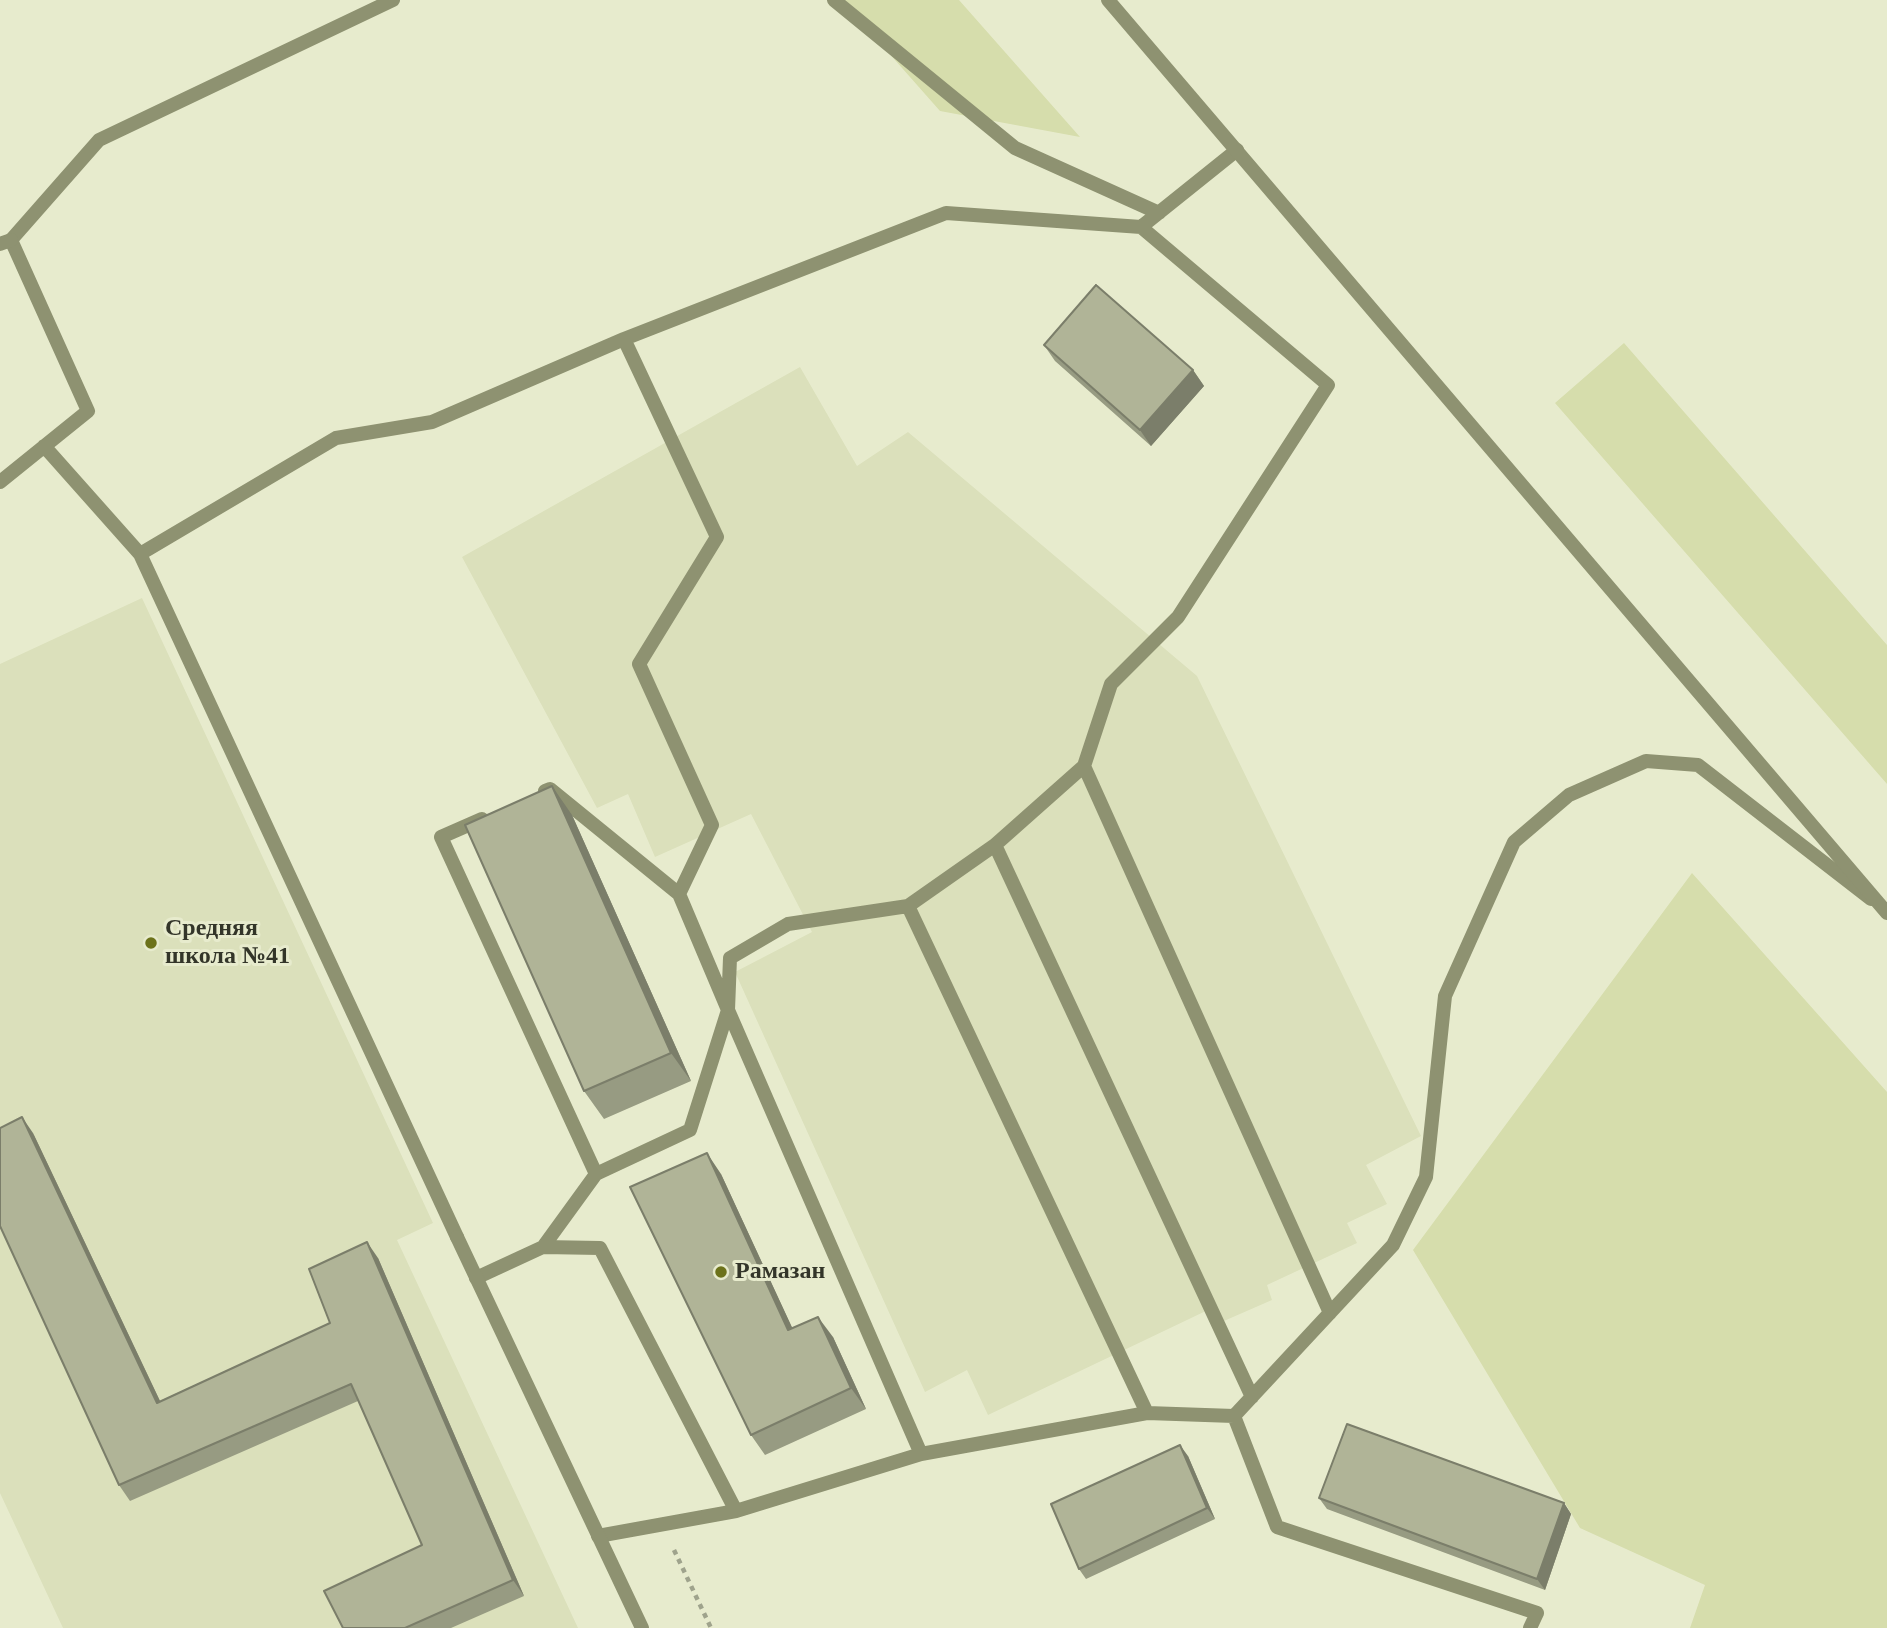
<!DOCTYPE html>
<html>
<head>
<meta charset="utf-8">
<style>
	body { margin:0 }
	canvas { display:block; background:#e7ebcd }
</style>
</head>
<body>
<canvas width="1887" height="1628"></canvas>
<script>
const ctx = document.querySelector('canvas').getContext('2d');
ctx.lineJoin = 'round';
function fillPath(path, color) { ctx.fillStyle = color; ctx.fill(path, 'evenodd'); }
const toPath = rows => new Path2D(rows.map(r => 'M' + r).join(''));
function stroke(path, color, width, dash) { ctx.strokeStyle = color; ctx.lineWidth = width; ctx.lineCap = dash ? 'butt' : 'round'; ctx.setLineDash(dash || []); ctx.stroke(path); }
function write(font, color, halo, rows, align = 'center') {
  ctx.font = font + ' "Times New Roman",serif'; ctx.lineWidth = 6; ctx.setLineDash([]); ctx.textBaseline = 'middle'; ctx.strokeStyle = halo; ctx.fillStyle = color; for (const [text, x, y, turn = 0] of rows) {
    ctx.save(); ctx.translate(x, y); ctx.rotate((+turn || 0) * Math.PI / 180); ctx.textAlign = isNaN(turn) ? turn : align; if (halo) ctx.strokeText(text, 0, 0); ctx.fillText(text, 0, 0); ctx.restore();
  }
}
const built = toPath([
	[800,367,857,466,908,432,1197,676,1421,1136,1366,1165,1387,1204,1347,1223,1357,1243,1267,1285,1272,1300,1217,1324,1210,1309,988,1415,967,1370,925,1392,735,972,812,932,751,814,655,857,628,794,597,808,462,557],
	[142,598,433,1223,397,1240,578,1628,63,1628,0,1493,0,664]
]);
const green = toPath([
	[842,0,959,0,1080,137,940,111],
	[1624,343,1887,645,1887,784,1555,403],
	[1692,873,1887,1092,1887,1628,1690,1628,1705,1585,1580,1528,1413,1250]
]);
const path = toPath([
	[674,1550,711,1628]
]);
const lane = toPath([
	[834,0,1015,148,1159,213],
	[44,446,140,554,457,1237],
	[0,482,88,411,11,240,99,140,393,0],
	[140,554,336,438,432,422,624,339,946,213,1141,227,1237,150],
	[1084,766,1330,1313],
	[545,791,550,789,679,894],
	[482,819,441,837,596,1174],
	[995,845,1252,1397],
	[908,906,1147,1413],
	[543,1247,596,1174,690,1130,728,1010,679,894,712,825,639,664,717,537,624,339],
	[476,1278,543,1247,600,1248,736,1511],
	[1234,1416,1393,1245,1426,1177,1445,996,1514,842,1569,795,1646,761,1698,765,1871,899],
	[921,1454,728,1010,730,958,788,924,908,906,995,845,1084,766,1111,684,1178,617,1328,385,1141,227],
	[598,1536,736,1511,921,1454,1147,1413,1234,1416,1277,1527,1537,1613,1530,1628]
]);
const street = toPath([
	[1108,0,1887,913],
	[0,244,11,240],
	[457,1237,642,1628]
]);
const wall = toPath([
	[1044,345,1193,370,1204,386,1151,446,1055,361],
	[572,815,691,1081,604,1119,584,1091],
	[33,1133,160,1401,330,1323,378,1258,524,1596,451,1628,343,1628,422,1545,358,1401,130,1501,119,1485],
	[721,1174,792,1328,833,1337,866,1409,765,1455,751,1435],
	[1188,1456,1215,1519,1086,1579,1079,1569],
	[1319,1498,1564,1503,1571,1514,1545,1590,1327,1509]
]);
const shadedWall = toPath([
	[1193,370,1204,386,1151,446,1140,430],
	[552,786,572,815,691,1081,671,1053],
	[22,1117,33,1133,168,1418,157,1403],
	[707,1153,721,1174,803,1351,788,1330],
	[367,1242,378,1258,524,1596,513,1580],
	[818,1317,833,1337,866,1409,851,1388],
	[1180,1445,1188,1456,1215,1519,1207,1508],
	[1564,1503,1571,1514,1545,1590,1537,1579]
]);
const building = toPath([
	[1096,285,1193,370,1140,430,1044,345,1096,285],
	[552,786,671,1053,584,1091,465,825,552,786],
	[22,1117,157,1403,330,1323,309,1269,367,1242,513,1580,405,1628,343,1628,324,1591,422,1545,351,1384,119,1485,0,1226,0,1128,22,1117],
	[707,1153,788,1330,818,1317,851,1388,751,1435,630,1187,707,1153],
	[1347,1424,1564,1503,1537,1579,1319,1498,1347,1424],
	[1180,1445,1207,1508,1079,1569,1051,1504,1180,1445]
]);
const markers = [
	[151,943,7,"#6c721a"],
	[721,1272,7,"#6c721a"]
];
const poiNames = [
	["Средняя",165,929],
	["школа №41",165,957],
	["Рамазан",735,1272]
];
fillPath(built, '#dbe0bb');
fillPath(green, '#d6ddac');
stroke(path, '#9fa38c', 4.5, [5, 5]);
stroke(lane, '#8e9271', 14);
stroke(street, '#8e9271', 14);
fillPath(wall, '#979b82');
fillPath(shadedWall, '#7b7e6a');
fillPath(building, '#b0b497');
stroke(building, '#7b7e6a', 2);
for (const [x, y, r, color] of markers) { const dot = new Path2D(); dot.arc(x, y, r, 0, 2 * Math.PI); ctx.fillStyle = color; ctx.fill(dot); stroke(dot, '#e7ebcd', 2.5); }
write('bold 24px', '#333529', '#e7ebcd', poiNames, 'left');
</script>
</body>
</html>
